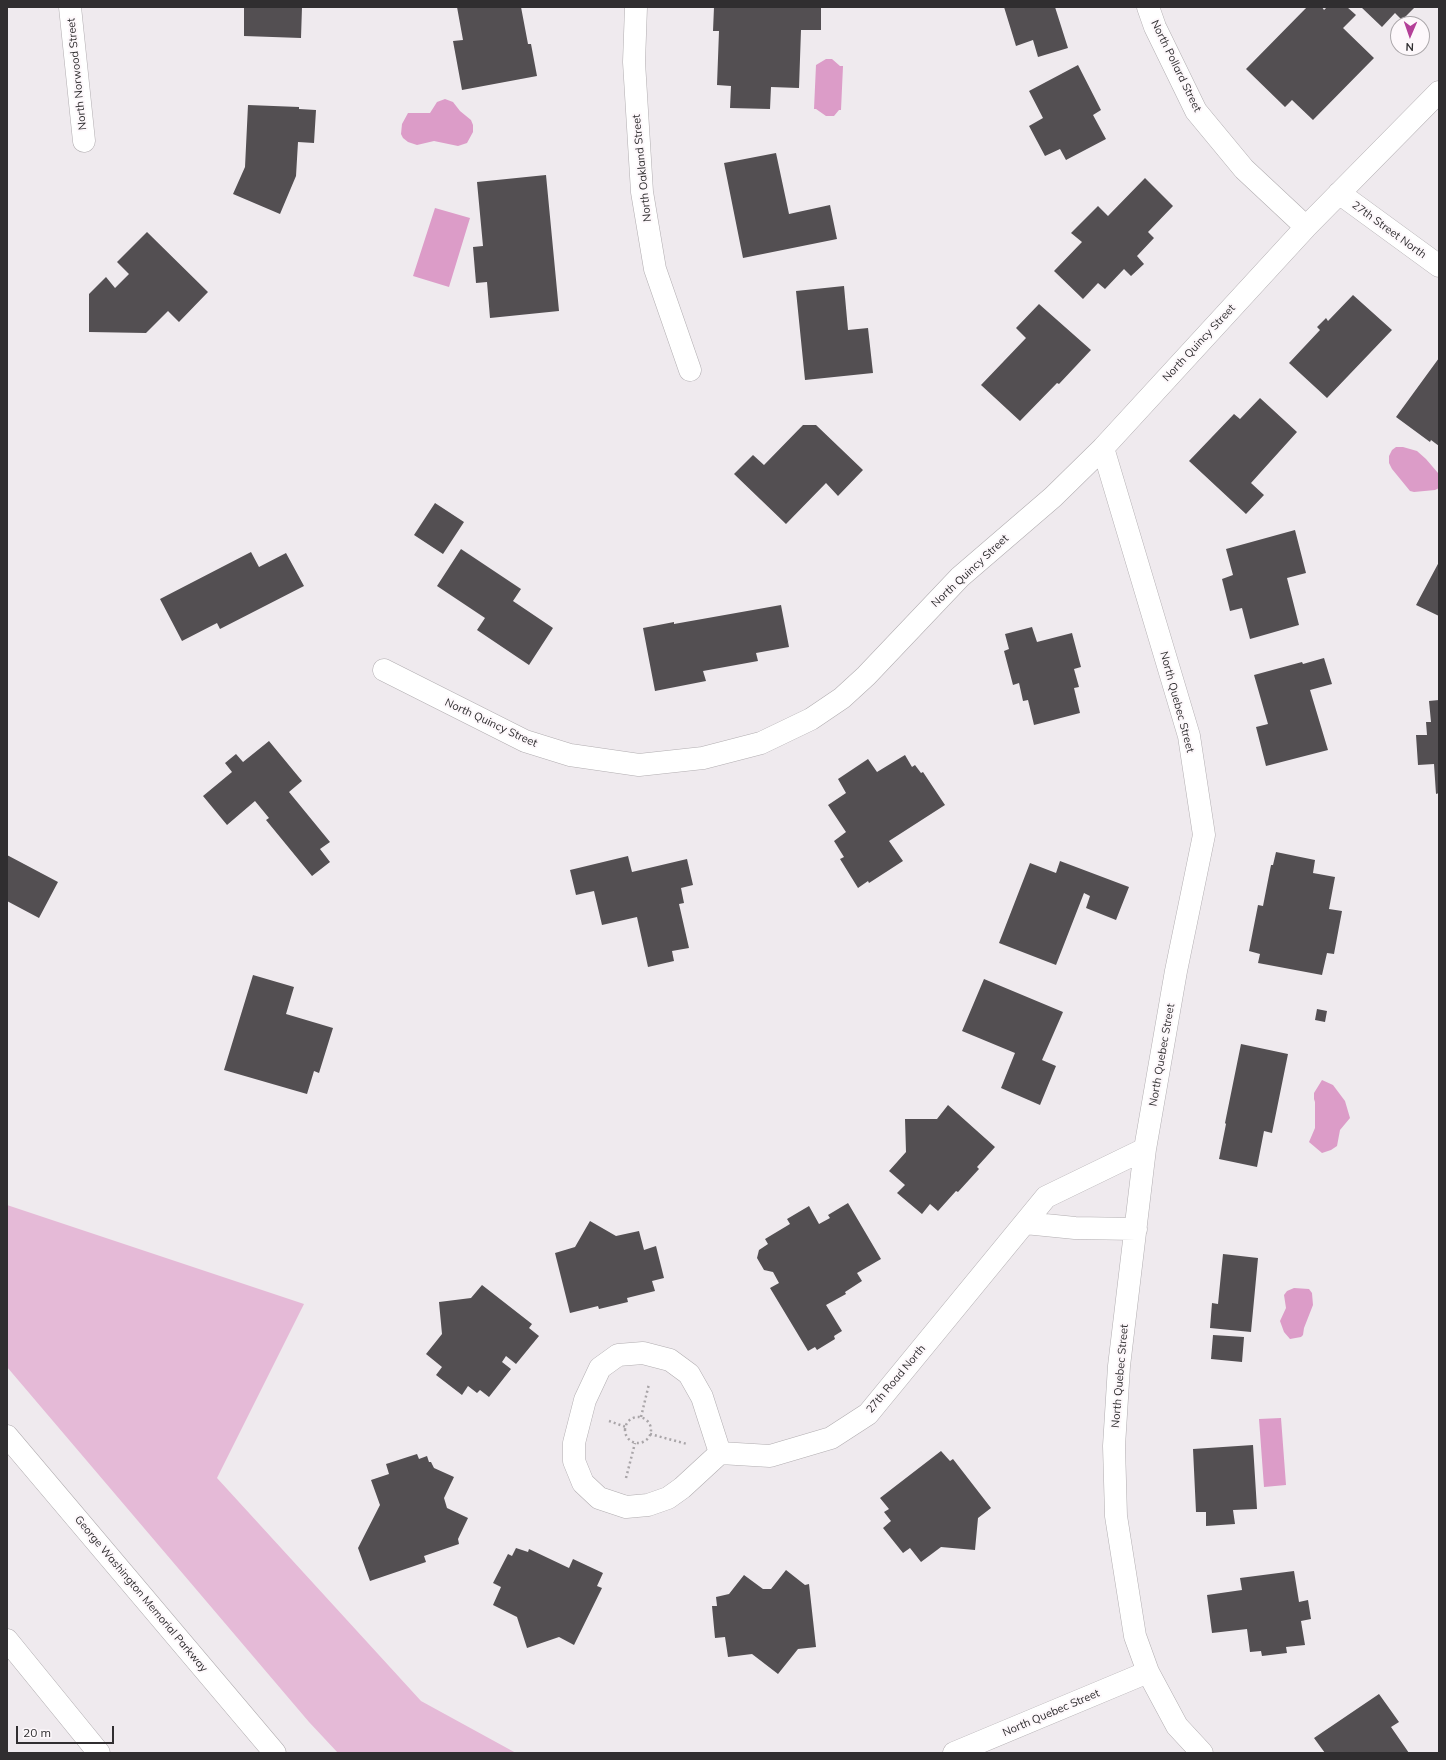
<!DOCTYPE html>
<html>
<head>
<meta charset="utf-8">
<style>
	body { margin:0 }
	#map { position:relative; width:1446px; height:1760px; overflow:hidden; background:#efeaee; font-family:Mulish,sans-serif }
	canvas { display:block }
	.frame { position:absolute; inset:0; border:8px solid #302e30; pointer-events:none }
	.north { position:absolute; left:1390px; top:16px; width:40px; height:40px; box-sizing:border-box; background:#fdf8fb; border:1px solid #aba7aa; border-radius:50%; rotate:182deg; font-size:11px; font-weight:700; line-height:16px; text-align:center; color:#302e30 }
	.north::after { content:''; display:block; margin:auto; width:14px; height:18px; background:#b44098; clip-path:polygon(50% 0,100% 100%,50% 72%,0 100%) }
	.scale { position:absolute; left:16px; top:1726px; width:98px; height:18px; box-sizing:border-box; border:2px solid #302e30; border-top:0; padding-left:5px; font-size:12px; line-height:14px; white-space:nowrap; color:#302e30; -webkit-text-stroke:3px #fdf8fb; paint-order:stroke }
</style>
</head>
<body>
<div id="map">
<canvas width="1446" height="1760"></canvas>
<div class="frame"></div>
<div class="north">N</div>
<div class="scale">20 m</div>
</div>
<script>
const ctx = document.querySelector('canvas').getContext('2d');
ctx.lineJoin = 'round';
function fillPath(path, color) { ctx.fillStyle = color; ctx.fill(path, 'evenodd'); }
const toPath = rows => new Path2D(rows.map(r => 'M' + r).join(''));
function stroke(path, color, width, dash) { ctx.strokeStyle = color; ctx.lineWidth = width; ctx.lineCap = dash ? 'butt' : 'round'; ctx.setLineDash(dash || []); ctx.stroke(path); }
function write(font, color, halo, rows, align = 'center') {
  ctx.font = font + ' Mulish,sans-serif'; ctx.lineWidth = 4; ctx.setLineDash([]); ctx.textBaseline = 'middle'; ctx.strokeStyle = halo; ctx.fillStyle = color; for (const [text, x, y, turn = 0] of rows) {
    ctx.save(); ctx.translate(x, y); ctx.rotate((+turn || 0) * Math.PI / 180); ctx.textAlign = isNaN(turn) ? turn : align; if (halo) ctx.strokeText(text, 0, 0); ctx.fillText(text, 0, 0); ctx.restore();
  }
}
const green = toPath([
	[7,1205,304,1304,217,1478,421,1701,516,1753,338,1753,309,1722,7,1367]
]);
const water = toPath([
	[826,59,832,59,840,66,843,66,841,110,839,110,834,116,826,116,816,109,814,109,816,65],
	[445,99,453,102,460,111,471,120,473,125,473,132,467,143,458,146,434,141,417,145,408,142,403,138,401,134,402,124,408,113,430,113,437,102],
	[435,208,470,218,449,287,413,276],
	[1396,447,1403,447,1417,451,1426,459,1438,473,1439,488,1435,490,1414,492,1410,491,1392,469,1389,463,1389,456,1392,450],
	[1322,1080,1333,1085,1345,1101,1350,1118,1340,1130,1337,1146,1331,1150,1322,1153,1309,1142,1315,1128,1315,1102,1314,1099,1314,1093],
	[1294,1288,1309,1289,1312,1293,1313,1305,1304,1328,1303,1335,1301,1337,1290,1339,1284,1332,1280,1321,1286,1308,1284,1295,1287,1291],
	[1281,1418,1286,1485,1264,1487,1259,1419]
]);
const building = toPath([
	[244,7,302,7,301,38,244,36],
	[457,7,521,7,528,44,531,44,537,76,462,90,453,41,463,40],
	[714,7,821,7,821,30,801,30,799,88,771,87,770,109,730,108,731,86,717,85,719,31,713,31],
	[1004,7,1055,7,1068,48,1038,57,1033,40,1016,46],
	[1307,7,1322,7,1324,10,1327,7,1347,7,1356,15,1343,28,1374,58,1313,120,1292,100,1285,107,1246,69],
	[1361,7,1415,7,1402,20,1395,13,1382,27],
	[1078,65,1101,110,1093,115,1106,139,1066,160,1060,149,1045,156,1029,126,1043,118,1029,91],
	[248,105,299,107,299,109,316,110,314,143,298,142,296,176,280,214,233,194,245,167],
	[776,153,789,214,830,205,837,239,743,258,724,163],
	[546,175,559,311,490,318,487,282,476,283,473,247,483,246,477,182],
	[1145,178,1173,206,1148,232,1154,238,1137,256,1144,264,1131,276,1124,269,1105,289,1098,283,1083,299,1054,271,1082,242,1071,233,1098,206,1108,216],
	[147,232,208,292,179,322,168,311,146,333,89,332,89,294,106,277,115,288,129,274,117,262],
	[844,286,848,330,868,328,873,373,805,380,796,291],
	[1353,295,1392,330,1327,398,1289,363,1320,330,1317,327,1326,318,1328,321],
	[1039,304,1091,350,1059,384,1057,383,1020,421,981,385,1026,338,1016,328],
	[1439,358,1439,446,1431,440,1430,442,1396,417],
	[1260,398,1297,432,1251,483,1264,495,1246,514,1189,461,1234,414,1240,419],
	[803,425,816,425,863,470,838,496,826,483,786,524,734,474,753,455,764,465],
	[435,503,464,522,443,554,414,535],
	[1295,530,1306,573,1287,578,1299,625,1250,639,1242,608,1230,611,1222,579,1233,575,1226,549],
	[461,549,521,589,513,601,553,628,529,665,477,630,485,618,437,586],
	[251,552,259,567,286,553,304,586,220,629,217,623,182,641,160,599],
	[1439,562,1439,616,1416,605],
	[781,605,789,647,756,653,758,661,703,671,706,681,655,691,643,628,674,622,674,624],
	[1032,627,1037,642,1072,633,1081,667,1074,669,1079,687,1074,688,1080,713,1034,725,1028,700,1023,701,1019,683,1013,685,1004,651,1009,649,1005,634],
	[1324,658,1332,684,1310,690,1328,750,1266,766,1256,727,1268,724,1254,675,1302,662,1303,664],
	[1439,700,1439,793,1436,794,1434,764,1418,765,1416,735,1427,735,1426,722,1431,722,1429,701],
	[269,741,302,781,289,792,330,842,320,849,330,862,312,876,266,820,269,818,255,801,227,825,203,796,232,772,225,763,236,754,243,762],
	[905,755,912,767,915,765,921,773,923,772,945,805,889,841,903,861,869,883,868,881,858,888,840,859,844,857,834,841,846,832,828,805,846,793,838,779,868,759,877,772],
	[1276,852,1315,860,1313,873,1335,877,1329,909,1342,911,1334,954,1327,953,1322,975,1258,963,1260,954,1249,951,1258,905,1263,906,1271,865,1273,865],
	[7,855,58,882,39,918,7,901],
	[628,856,632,872,687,859,693,885,681,888,684,903,679,904,689,948,672,951,674,961,648,967,637,917,602,925,594,891,576,895,570,870],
	[1060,861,1129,887,1116,920,1086,908,1090,896,1084,893,1056,965,999,943,1030,863,1056,873],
	[253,975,294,987,286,1014,333,1028,319,1073,314,1071,307,1094,224,1070],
	[984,979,1063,1012,1042,1060,1056,1066,1040,1105,1001,1088,1015,1053,962,1031],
	[1317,1009,1327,1011,1325,1022,1315,1020],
	[1241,1044,1288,1054,1272,1133,1264,1131,1257,1167,1219,1159,1226,1124,1225,1123],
	[948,1105,995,1147,977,1167,979,1169,958,1192,956,1191,938,1211,930,1204,922,1214,897,1193,905,1185,889,1171,906,1152,905,1119,937,1119],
	[848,1203,881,1259,857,1273,862,1281,845,1292,846,1294,826,1305,842,1331,834,1336,835,1339,817,1350,815,1347,808,1351,770,1288,779,1283,773,1272,764,1270,757,1258,759,1250,768,1244,765,1239,790,1224,787,1219,809,1206,819,1224,830,1218,828,1215],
	[590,1221,616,1236,639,1231,644,1250,656,1246,664,1278,652,1281,655,1291,627,1298,628,1302,599,1309,598,1306,570,1313,555,1253,575,1247],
	[1223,1254,1258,1258,1251,1332,1210,1328,1212,1303,1218,1304],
	[482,1285,532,1324,529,1328,539,1336,516,1364,506,1356,502,1362,511,1369,489,1397,480,1390,477,1393,468,1386,462,1395,436,1375,442,1367,426,1354,442,1334,439,1302,471,1298],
	[1213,1335,1244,1337,1242,1362,1211,1359],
	[1253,1445,1257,1509,1233,1510,1235,1524,1206,1526,1206,1512,1196,1512,1193,1449],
	[941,1451,950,1461,953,1459,991,1508,978,1518,975,1550,941,1547,921,1562,910,1548,903,1553,883,1528,891,1521,884,1512,889,1509,880,1498],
	[417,1454,419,1459,427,1456,429,1462,431,1462,434,1468,454,1477,444,1498,447,1508,468,1518,458,1539,459,1544,424,1556,426,1562,370,1581,358,1548,380,1505,371,1480,389,1474,386,1464],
	[516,1548,528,1552,529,1549,569,1568,573,1559,603,1573,597,1586,602,1588,574,1645,559,1637,527,1648,517,1617,493,1605,501,1587,493,1583,508,1554,512,1556],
	[786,1570,805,1585,809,1584,816,1647,798,1649,778,1674,752,1654,728,1657,725,1637,715,1638,712,1606,717,1606,716,1597,729,1594,744,1575,763,1589,771,1589],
	[1294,1571,1299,1602,1308,1600,1311,1619,1301,1621,1305,1645,1286,1647,1287,1653,1262,1656,1261,1651,1250,1652,1247,1629,1212,1633,1207,1595,1242,1590,1240,1578],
	[1379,1694,1399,1722,1391,1727,1409,1753,1325,1753,1314,1738]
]);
const path = toPath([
	'625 1430a13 13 0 1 1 26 0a13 13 0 1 1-26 0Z',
	[641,1417,649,1384],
	[609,1421,626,1427],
	[650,1434,687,1444],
	[626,1478,635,1443]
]);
const street = toPath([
	[70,7,84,141],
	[636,7,634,62,642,192,655,269,690,370],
	[1148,7,1155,27,1196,111,1244,169,1306,227],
	[1339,193,1439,266],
	[1103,448,1189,736,1204,835,1176,971,1145,1149,1119,1366,1114,1446,1116,1516,1135,1636,1148,1672,1177,1726,1202,1753],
	[384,670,525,741,570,755,639,765,703,758,761,743,811,719,842,698,866,676,960,577,1053,497,1103,448,1306,227,1439,92],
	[1025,1223,1075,1228,1136,1229],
	[720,1453,682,1488,668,1498,648,1505,626,1507,599,1498,583,1483,574,1461,574,1443,585,1400,600,1368,618,1355,643,1353,670,1360,689,1374,702,1397,720,1453,770,1456,831,1438,868,1414,1046,1197,1145,1149],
	[954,1753,1148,1672]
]);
const highway = toPath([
	[7,1436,275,1753],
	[7,1640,99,1753]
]);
const streetNames = [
	["North Pollard Street",1176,66,64],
	["North Norwood Street",77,74,-96],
	["North Oakland Street",642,168,-96],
	["27th Street North",1389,230,36],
	["North Quincy Street",1199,343,-47],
	["North Quincy Street",970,571,-43],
	["North Quebec Street",1177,702,75],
	["North Quincy Street",491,723,25],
	["North Quebec Street",1162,1055,-80],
	["North Quebec Street",1120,1376,-85],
	["27th Road North",896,1379,-50],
	["George Washington Memorial Parkway",141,1594,50],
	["North Quebec Street",1051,1713,-23]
];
fillPath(green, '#e5bad7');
fillPath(water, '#dc9cc8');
fillPath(building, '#534f52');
stroke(street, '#b1adb0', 23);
stroke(highway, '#b1adb0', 23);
stroke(path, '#a9a5a8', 2.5, [2, 3]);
stroke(street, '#fff', 22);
stroke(highway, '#fff', 22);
write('11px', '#302e30', '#fdf8fb', streetNames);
</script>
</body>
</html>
